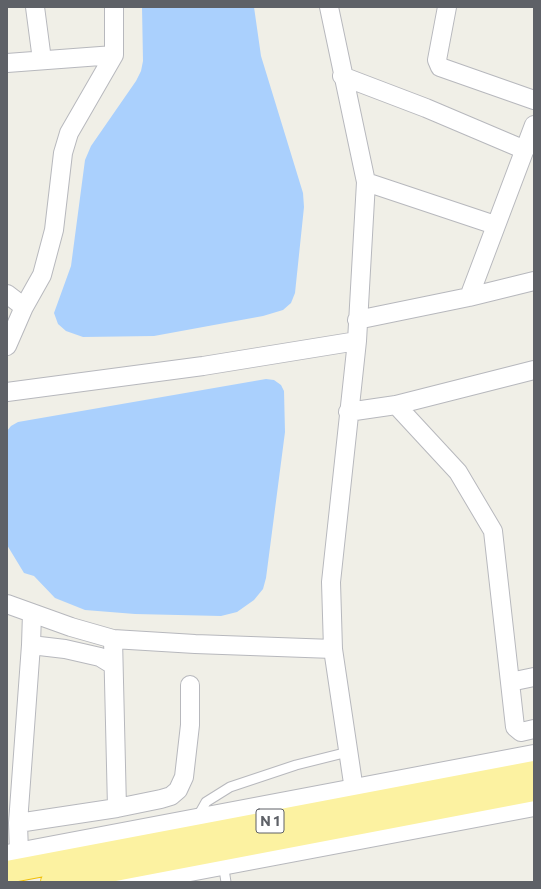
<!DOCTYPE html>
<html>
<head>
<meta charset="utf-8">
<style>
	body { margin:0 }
	#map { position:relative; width:541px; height:889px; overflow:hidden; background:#f0efe7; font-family:Commissioner,sans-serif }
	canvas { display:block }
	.frame { position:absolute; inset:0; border:8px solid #5e6167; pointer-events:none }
</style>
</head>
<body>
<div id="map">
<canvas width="541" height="889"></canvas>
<div class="frame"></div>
</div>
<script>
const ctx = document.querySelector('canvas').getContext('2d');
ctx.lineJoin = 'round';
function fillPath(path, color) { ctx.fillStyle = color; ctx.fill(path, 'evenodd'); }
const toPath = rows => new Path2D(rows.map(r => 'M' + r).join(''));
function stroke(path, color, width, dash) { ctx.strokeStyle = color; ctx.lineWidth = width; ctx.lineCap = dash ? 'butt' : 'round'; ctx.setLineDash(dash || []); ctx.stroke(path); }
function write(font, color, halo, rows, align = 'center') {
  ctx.font = font + ' Commissioner,sans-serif'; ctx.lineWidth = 4; ctx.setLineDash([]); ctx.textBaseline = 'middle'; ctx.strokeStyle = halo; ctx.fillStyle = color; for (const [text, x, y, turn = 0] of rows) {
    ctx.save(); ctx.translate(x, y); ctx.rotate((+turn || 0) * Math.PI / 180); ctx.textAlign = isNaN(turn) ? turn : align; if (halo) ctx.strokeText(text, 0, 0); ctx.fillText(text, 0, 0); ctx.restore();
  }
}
const water = toPath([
	[142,7,254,7,261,56,303,193,304,207,295,293,291,303,283,310,263,316,154,336,83,337,66,331,58,324,54,313,71,266,85,160,91,146,136,81,141,71,143,61],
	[266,379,274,380,281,385,284,391,285,432,266,578,263,589,254,600,237,612,221,616,135,614,85,610,55,598,34,576,24,573,7,545,7,431,11,426,18,422]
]);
const service = toPath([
	[197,818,206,802,230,787,296,765,348,752],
	[223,863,226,882]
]);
const minor = toPath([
	[35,7,42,60],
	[329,7,366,182,357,341,331,582,333,649,354,790],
	[447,7,437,60,440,67,534,100],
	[7,63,114,55],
	[342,76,426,108,525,150],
	[366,182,495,225],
	[7,294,24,307],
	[469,297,534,125],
	[357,320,469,297,534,281],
	[7,346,24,307,42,275,54,230,63,153,69,133,114,55,114,7],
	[7,392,203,366,357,341],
	[396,405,458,472,493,531,515,727,521,732,534,729],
	[348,412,396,405,534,370],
	[7,604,71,627,113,639,195,644,333,649],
	[113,639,117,808],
	[31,645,65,649,100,657,113,665],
	[510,682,534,677],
	[18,823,117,808,161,799,171,796,178,790,184,777,190,725,190,685],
	[19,853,18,823,31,645,32,613]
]);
const tertiary = toPath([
	[7,856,534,756],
	[126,882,534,805]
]);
const trunk = toPath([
	[7,872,534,772],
	[52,882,534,790]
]);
const shields = [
	[270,821,28]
];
const shieldNames = [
	["N 1",270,821]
];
fillPath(water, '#aad0fd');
stroke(service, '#b7b8bd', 11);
stroke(minor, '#b7b8bd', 20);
stroke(tertiary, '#b7b8bd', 24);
stroke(trunk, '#f1bf06', 24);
stroke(service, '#fff', 9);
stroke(minor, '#fff', 18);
stroke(tertiary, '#fff', 22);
stroke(trunk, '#fcf2a1', 22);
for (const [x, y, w] of shields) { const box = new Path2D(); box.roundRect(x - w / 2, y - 12, w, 24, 3); ctx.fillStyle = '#fff'; ctx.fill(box); stroke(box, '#5e6167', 1); }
write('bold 14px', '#5e6167', null, shieldNames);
</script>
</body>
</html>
